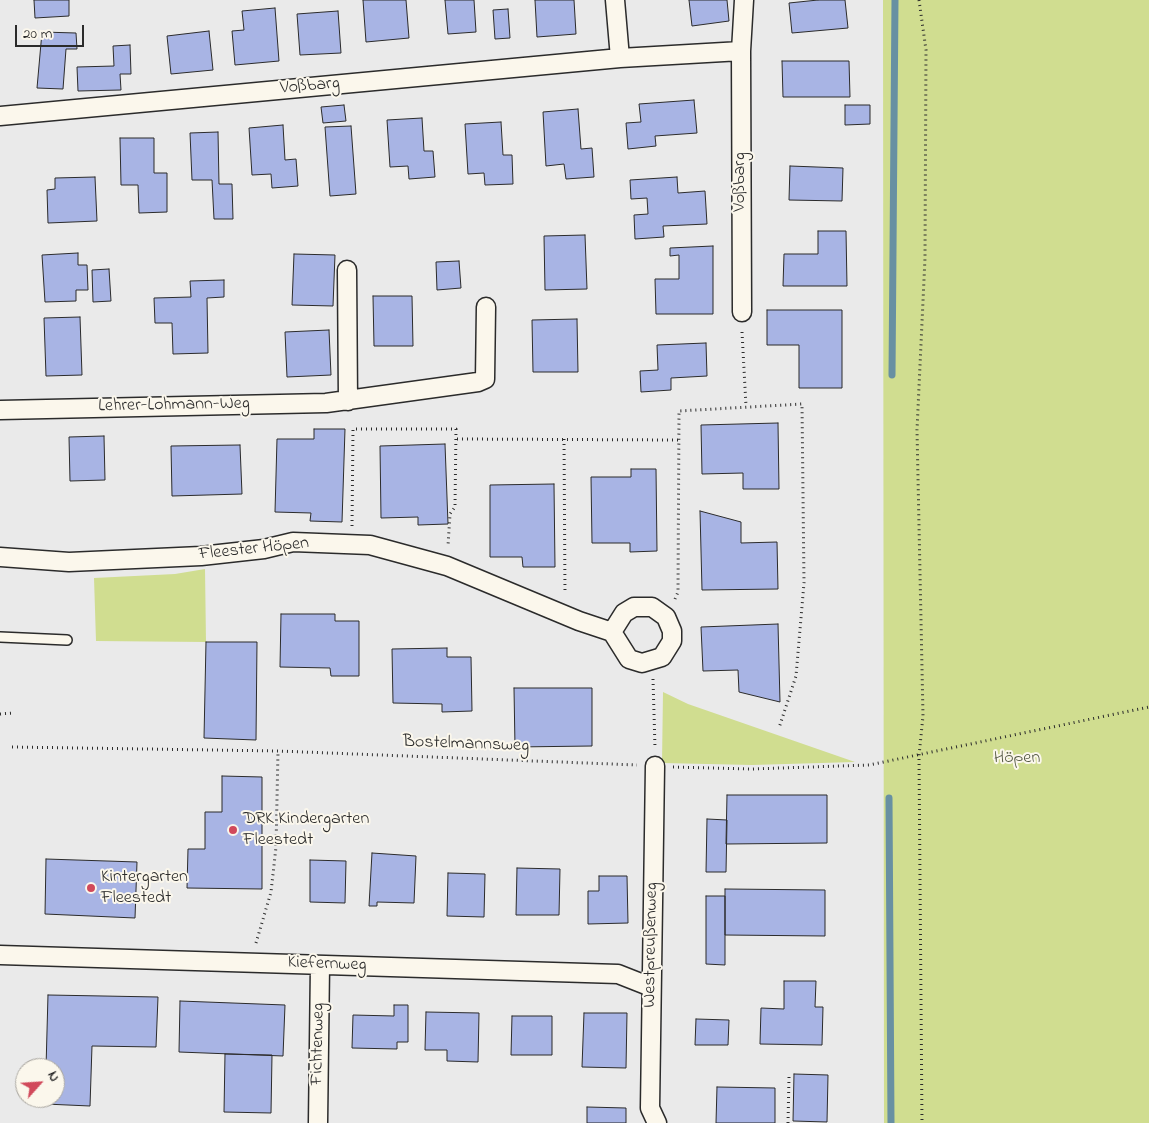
<!DOCTYPE html>
<html>
<head>
<meta charset="utf-8">
<style>
	body { margin:0 }
	#map { position:relative; width:1149px; height:1123px; overflow:hidden; background:#eaeaea; font-family:"Indie Flower",sans-serif }
	canvas { display:block }
	.north { position:absolute; left:15px; top:1058px; width:50px; height:50px; box-sizing:border-box; background:#fbf7ec; border:1px solid #a8a59f; border-radius:50%; rotate:64deg; font-size:14px; font-weight:700; line-height:20px; text-align:center; color:#2b2b2b }
	.north::after { content:''; display:block; margin:auto; width:18px; height:22px; background:#d1495b; clip-path:polygon(50% 0,100% 100%,50% 72%,0 100%) }
	.scale { position:absolute; left:15px; top:25px; width:69px; height:22px; box-sizing:border-box; border:2px solid #2b2b2b; border-top:0; padding-left:6px; font-size:15px; line-height:18px; white-space:nowrap; color:#2b2b2b; -webkit-text-stroke:4px #fbf7ec; paint-order:stroke }
</style>
</head>
<body>
<div id="map">
<canvas width="1149" height="1123"></canvas>
<div class="north">N</div>
<div class="scale">20 m</div>
</div>
<script>
const ctx = document.querySelector('canvas').getContext('2d');
ctx.lineJoin = 'round';
function fillPath(path, color) { ctx.fillStyle = color; ctx.fill(path, 'evenodd'); }
const toPath = rows => new Path2D(rows.map(r => 'M' + r).join(''));
function stroke(path, color, width, dash) { ctx.strokeStyle = color; ctx.lineWidth = width; ctx.lineCap = dash ? 'butt' : 'round'; ctx.setLineDash(dash || []); ctx.stroke(path); }
function write(font, color, halo, rows, align = 'center') {
  ctx.font = font + ' "Indie Flower",sans-serif'; ctx.lineWidth = 4; ctx.setLineDash([]); ctx.textBaseline = 'middle'; ctx.strokeStyle = halo; ctx.fillStyle = color; for (const [text, x, y, turn = 0] of rows) {
    ctx.save(); ctx.translate(x, y); ctx.rotate((+turn || 0) * Math.PI / 180); ctx.textAlign = isNaN(turn) ? turn : align; if (halo) ctx.strokeText(text, 0, 0); ctx.fillText(text, 0, 0); ctx.restore();
  }
}
const green = toPath([
	[883,0,1149,0,1149,1123,884,1123],
	[205,569,206,642,96,641,94,578,175,574],
	[663,692,688,704,855,762,752,765,662,763]
]);
const stream = toPath([
	[892,375,895,0],
	[889,798,891,1123]
]);
const building = toPath([
	[34,0,69,0,69,16,35,18,34,0],
	[363,0,406,0,409,38,366,42,363,0],
	[445,0,474,0,476,32,448,34,445,0],
	[535,0,574,0,576,34,537,37,535,0],
	[689,0,727,0,729,21,692,26,689,0],
	[818,0,845,0,848,28,792,33,789,3,818,0],
	[275,8,279,61,235,65,232,31,244,30,242,11,275,8],
	[508,9,510,38,495,39,493,10,508,9],
	[338,11,341,53,300,55,297,14,338,11],
	[209,31,213,70,171,74,167,36,209,31],
	[42,32,76,33,77,49,66,49,63,89,37,88,42,32],
	[130,45,131,74,120,74,121,90,78,91,77,67,114,66,113,46,130,45],
	[782,61,849,61,850,97,783,97,782,61],
	[694,100,697,133,655,136,656,146,628,149,626,123,641,122,639,104,694,100],
	[344,105,346,121,323,123,321,107,344,105],
	[845,105,870,105,870,124,845,125,845,105],
	[578,109,581,149,592,148,594,177,566,179,564,164,546,166,543,112,578,109],
	[422,118,424,151,433,151,435,177,409,179,408,166,390,167,387,120,422,118],
	[501,122,503,155,512,155,513,184,485,185,484,173,468,174,465,124,501,122],
	[283,125,285,160,296,159,298,186,272,188,271,174,252,175,249,128,283,125],
	[351,126,356,194,330,196,325,127,351,126],
	[218,132,219,184,232,184,233,219,214,219,212,180,192,180,190,133,218,132],
	[120,138,154,138,154,173,167,173,167,212,139,213,138,185,121,185,120,138],
	[790,166,843,168,842,201,789,200,790,166],
	[95,177,97,221,48,223,47,190,55,189,55,178,95,177],
	[677,177,678,193,705,191,707,224,663,226,664,237,635,239,634,215,648,214,647,198,631,199,630,180,677,177],
	[818,231,846,231,847,286,783,286,784,254,818,254,818,231],
	[585,235,587,289,545,290,544,236,585,235],
	[713,246,713,314,656,314,655,279,679,279,679,255,670,256,670,248,713,246],
	[78,253,78,265,87,265,88,290,76,290,76,301,45,302,42,255,78,253],
	[294,254,335,255,333,306,292,305,294,254],
	[459,261,461,288,437,290,436,262,459,261],
	[109,269,111,301,93,302,92,270,109,269],
	[224,280,224,297,207,298,208,353,173,354,172,323,155,323,154,298,191,297,190,281,224,280],
	[373,296,412,296,413,346,374,346,373,296],
	[767,310,842,310,842,388,799,388,799,345,767,345,767,310],
	[80,317,82,375,46,376,44,318,80,317],
	[577,319,578,372,533,372,532,320,577,319],
	[329,330,331,375,287,377,285,332,329,330],
	[706,343,707,376,671,378,671,390,641,392,640,371,658,370,657,345,706,343],
	[778,423,779,489,743,489,743,473,702,474,701,425,778,423],
	[314,429,345,429,342,522,310,521,311,513,275,512,277,439,314,439,314,429],
	[104,436,105,480,70,481,69,437,104,436],
	[445,444,448,524,418,525,418,517,381,518,380,446,445,444],
	[240,445,242,494,172,496,171,446,240,445],
	[631,469,656,469,657,551,630,552,630,543,592,543,591,477,631,477,631,469],
	[554,484,555,567,523,567,522,557,490,557,490,485,554,484],
	[700,511,741,522,741,543,777,542,778,589,702,590,700,511],
	[281,614,335,614,335,621,359,621,359,676,331,676,330,668,280,667,281,614],
	[778,624,780,702,739,692,738,670,703,671,701,627,778,624],
	[206,642,257,642,256,740,204,738,206,642],
	[447,648,447,657,471,657,472,711,442,712,442,704,393,703,392,649,447,648],
	[514,688,592,688,592,746,515,747,514,688],
	[222,776,262,777,262,889,187,888,188,849,205,849,205,812,222,812,222,776],
	[727,795,827,795,827,843,726,844,727,795],
	[707,819,727,820,726,872,706,872,707,819],
	[372,853,416,856,414,903,377,902,377,906,369,906,372,853],
	[46,859,137,862,135,918,45,914,46,859],
	[310,860,346,861,345,903,310,902,310,860],
	[517,868,560,869,559,915,516,915,517,868],
	[448,873,485,874,484,917,447,916,448,873],
	[599,876,627,876,628,923,588,924,588,891,599,891,599,876],
	[725,889,825,890,825,936,725,935,725,889],
	[706,896,725,896,725,965,706,964,706,896],
	[784,981,816,981,815,1007,823,1007,822,1045,760,1044,761,1008,784,1009,784,981],
	[48,995,158,997,156,1047,92,1046,90,1106,45,1104,45,1098,55,1098,55,1068,46,1068,48,995],
	[180,1001,285,1005,283,1056,179,1052,180,1001],
	[394,1005,408,1005,408,1042,397,1042,397,1049,352,1048,353,1015,394,1016,394,1005],
	[426,1012,479,1013,478,1062,447,1061,447,1050,425,1050,426,1012],
	[584,1013,627,1013,626,1068,582,1067,584,1013],
	[512,1016,552,1016,552,1055,511,1055,512,1016],
	[696,1019,729,1020,728,1045,695,1045,696,1019],
	[225,1054,272,1055,271,1113,224,1112,225,1054],
	[794,1074,828,1075,827,1122,793,1121,794,1074],
	[717,1087,775,1088,775,1123,716,1123,717,1087],
	[587,1107,626,1108,626,1123,587,1123,587,1107]
]);
const path = toPath([
	[919,0,926,50,925,258,917,430,923,716,919,756,922,1123],
	[742,332,746,406],
	[457,439,679,440],
	[564,439,565,594],
	[352,526,353,429,456,429,455,507,450,514,448,546],
	[675,599,678,592,679,411,802,404,804,583,796,676,779,728],
	[653,679,655,748],
	[0,714,13,713],
	[12,747,278,751,637,765],
	[673,767,752,769,869,765,1149,707],
	[256,943,271,892,276,847,278,751],
	[788,1123,789,1077]
]);
const service = toPath([
	[0,637,67,640]
]);
const minor = toPath([
	[615,0,620,58],
	[0,116,620,58,741,51],
	[347,270,348,401],
	[742,312,741,51,744,0],
	[0,410,326,403,478,382,485,379,486,307],
	[0,557,69,562,201,556,264,549,293,542,370,545,447,566,579,621,612,632,624,613,634,607,652,607,666,617,672,631,672,641,662,657,642,663,629,659,612,632],
	[655,766,650,1108,657,1123],
	[0,955,618,974,651,987],
	[318,1123,320,965]
]);
const markers = [
	[233,830,5,"#d1495b"],
	[91,888,5,"#d1495b"]
];
const streetNames = [
	["Voßbarg",310,87,-5],
	["Voßbarg",741,182,-90],
	["Lehrer-Lohmann-Weg",174,406,-1],
	["Fleester Höpen",254,550,-6],
	["Bostelmannsweg",466,745,2],
	["Westpreußenweg",652,945,-89],
	["Kiefernweg",327,965,2],
	["Fichtenweg",319,1044,-89]
];
const parkNames = [
	["Höpen",1017,759]
];
const poiNames = [
	["DRK Kindergarten",243,820],
	["Fleestedt",243,841],
	["Kintergarten",101,878],
	["Fleestedt",101,899]
];
fillPath(green, '#d0dd90');
stroke(stream, '#6890a2', 7);
fillPath(building, '#a8b4e4');
stroke(building, '#2b2b2b', 1);
stroke(service, '#2b2b2b', 12);
stroke(minor, '#2b2b2b', 21);
stroke(path, '#2b2b2b', 3, [1, 4]);
stroke(service, '#fbf7ec', 9);
stroke(minor, '#fbf7ec', 18);
for (const [x, y, r, color] of markers) { const dot = new Path2D(); dot.arc(x, y, r, 0, 2 * Math.PI); ctx.fillStyle = color; ctx.fill(dot); stroke(dot, '#fbf7ec', 2); }
write('18px', '#2b2b2b', '#fbf7ec', streetNames);
write('18px', '#545844', '#fbf7ec', parkNames);
write('18px', '#2b2b2b', '#fbf7ec', poiNames, 'left');
</script>
</body>
</html>
